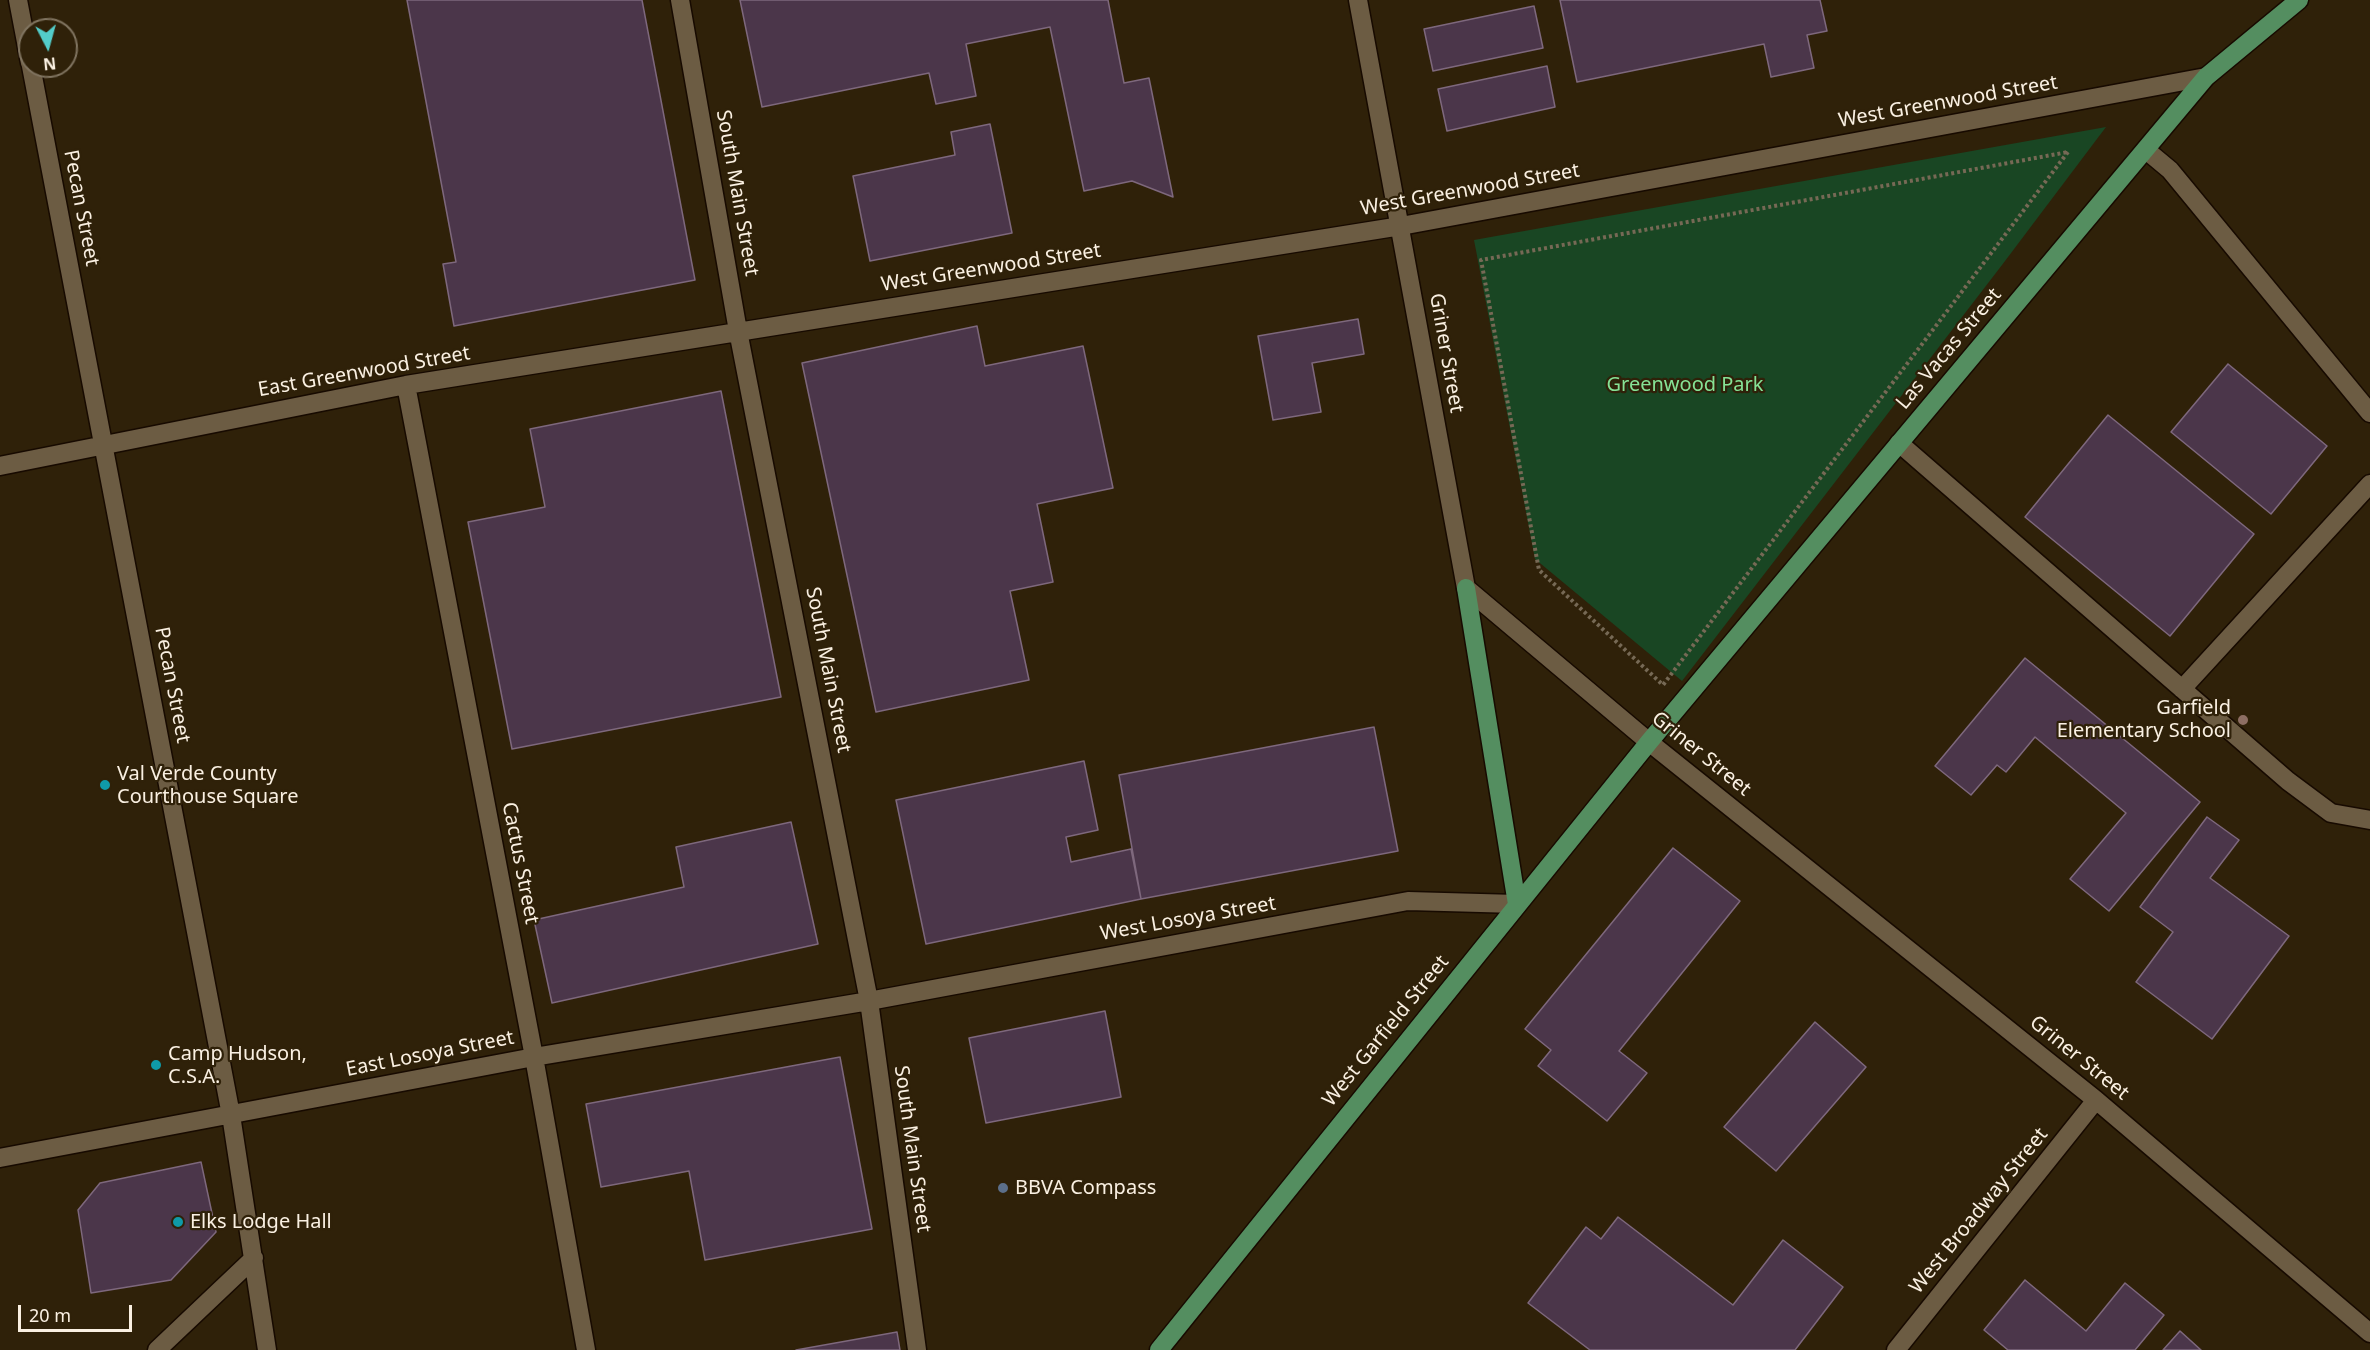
<!DOCTYPE html>
<html>
<head>
<meta charset="utf-8">
<style>
	body { margin:0 }
	#map { position:relative; width:2370px; height:1350px; overflow:hidden; background:#2f2109; font-family:"Noto Sans",sans-serif }
	canvas { display:block }
	.north { position:absolute; left:18px; top:18px; width:60px; height:60px; box-sizing:border-box; background:#2f2109; border:2px solid #807460; border-radius:50%; rotate:174deg; font-size:16px; font-weight:700; line-height:24px; text-align:center; color:#faf0e2 }
	.north::after { content:''; display:block; margin:auto; width:21px; height:27px; background:#53cdca; clip-path:polygon(50% 0,100% 100%,50% 72%,0 100%) }
	.scale { position:absolute; left:18px; top:1305px; width:114px; height:27px; box-sizing:border-box; border:3px solid #faf0e2; border-top:0; padding-left:8px; font-size:18px; line-height:21px; white-space:nowrap; color:#faf0e2; -webkit-text-stroke:4px #2f2109; paint-order:stroke }
</style>
</head>
<body>
<div id="map">
<canvas width="2370" height="1350"></canvas>
<div class="north">N</div>
<div class="scale">20 m</div>
</div>
<script>
const ctx = document.querySelector('canvas').getContext('2d');
ctx.lineJoin = 'round';
function fillPath(path, color) { ctx.fillStyle = color; ctx.fill(path, 'evenodd'); }
const toPath = rows => new Path2D(rows.map(r => 'M' + r).join(''));
function stroke(path, color, width, dash) { ctx.strokeStyle = color; ctx.lineWidth = width; ctx.lineCap = dash ? 'butt' : 'round'; ctx.setLineDash(dash || []); ctx.stroke(path); }
function write(font, color, halo, rows, align = 'center') {
  ctx.font = font + ' "Noto Sans",sans-serif'; ctx.lineWidth = 4.5; ctx.setLineDash([]); ctx.textBaseline = 'middle'; ctx.strokeStyle = halo; ctx.fillStyle = color; for (const [text, x, y, turn = 0] of rows) {
    ctx.save(); ctx.translate(x, y); ctx.rotate((+turn || 0) * Math.PI / 180); ctx.textAlign = isNaN(turn) ? turn : align; if (halo) ctx.strokeText(text, 0, 0); ctx.fillText(text, 0, 0); ctx.restore();
  }
}
const green = toPath([
	[2106,127,2002,265,1682,681,1535,559,1474,240]
]);
const building = toPath([
	[407,0,642,0,695,280,454,326,443,264,456,262,407,0],
	[740,0,1108,0,1124,83,1149,78,1173,197,1132,181,1084,191,1050,27,966,44,976,96,936,104,929,73,762,107,740,0],
	[1560,0,1820,0,1827,31,1807,35,1814,68,1771,77,1764,44,1577,82,1560,0],
	[1534,6,1543,48,1433,71,1424,29,1534,6],
	[1547,66,1555,107,1447,131,1438,89,1547,66],
	[990,124,1012,233,870,261,853,176,955,155,951,132,990,124],
	[1358,319,1364,354,1312,363,1321,412,1273,420,1258,336,1358,319],
	[977,326,985,366,1083,346,1113,488,1037,504,1053,582,1010,591,1029,680,876,712,802,363,977,326],
	[2228,364,2327,446,2271,514,2171,432,2228,364],
	[721,391,781,697,512,749,468,522,545,507,530,429,721,391],
	[2108,415,2254,534,2170,636,2025,517,2108,415],
	[2025,658,2200,802,2109,911,2070,879,2126,813,2035,737,2006,772,1997,765,1971,795,1935,766,2025,658],
	[1374,727,1398,851,1141,899,1119,775,1374,727],
	[1084,761,1098,830,1066,837,1071,862,1131,849,1141,899,926,944,896,800,1084,761],
	[2207,817,2239,840,2210,878,2289,936,2212,1039,2136,982,2173,932,2140,907,2207,817],
	[791,822,818,944,552,1003,534,920,684,887,676,847,791,822],
	[1673,848,1740,901,1619,1051,1647,1073,1607,1121,1538,1066,1551,1050,1525,1029,1673,848],
	[1105,1011,1121,1097,986,1123,969,1038,1105,1011],
	[1815,1022,1866,1067,1776,1171,1724,1127,1815,1022],
	[840,1057,872,1229,705,1260,689,1171,601,1187,586,1104,840,1057],
	[201,1162,216,1232,171,1280,91,1293,78,1210,100,1183,201,1162],
	[1618,1217,1733,1305,1783,1240,1843,1287,1795,1350,1590,1350,1528,1303,1586,1227,1601,1239,1618,1217],
	[2025,1280,2086,1331,2125,1283,2164,1315,2135,1350,2008,1350,1984,1330,2025,1280],
	[2180,1331,2201,1350,2163,1350,2180,1331],
	[897,1332,900,1350,796,1350,897,1332]
]);
const path = toPath([
	[2068,152,1663,685,1539,570,1481,260,2068,152]
]);
const minor = toPath([
	[18,0,30,63],
	[680,0,738,331,869,1001,917,1350],
	[1358,0,1466,588,1649,742,2096,1100,2370,1333],
	[31,66,231,1115,267,1350],
	[2146,150,2170,170,2370,413],
	[406,385,534,1057,586,1350],
	[1899,443,2288,781,2331,813,2370,820],
	[0,466,406,385,1401,226,2206,77],
	[2182,689,2370,484],
	[0,1158,534,1057,869,1001,1408,901,1517,904],
	[157,1350,254,1258],
	[1896,1350,2096,1100]
]);
const major = toPath([
	[1466,588,1517,904],
	[1159,1350,1649,742,2206,77,2299,0]
]);
const markers = [
	[2243,720,6,"#8d6e63"],
	[105,785,6,"#0f9aa8"],
	[156,1065,6,"#0f9aa8"],
	[1003,1188,6,"#5c6f8a"],
	[178,1222,6,"#0f9aa8"]
];
const streetNames = [
	["West Greenwood Street",1948,102,-10],
	["West Greenwood Street",1470,190,-10],
	["South Main Street",737,193,80],
	["Pecan Street",81,208,79],
	["West Greenwood Street",991,268,-9],
	["Las Vacas Street",1949,349,-50],
	["Griner Street",1446,353,80],
	["East Greenwood Street",364,372,-10],
	["South Main Street",828,670,79],
	["Pecan Street",172,685,79],
	["Griner Street",1701,754,39],
	["Cactus Street",520,863,79],
	["West Losoya Street",1188,919,-10],
	["West Garfield Street",1386,1031,-51],
	["East Losoya Street",430,1054,-11],
	["Griner Street",2079,1058,39],
	["South Main Street",912,1149,82],
	["West Broadway Street",1979,1211,-51]
];
const parkNames = [
	["Greenwood Park",1685,385]
];
const poiNames = [
	["Garfield",2231,708,"right"],
	["Elementary School",2231,731,"right"],
	["Val Verde County",117,774],
	["Courthouse Square",117,797],
	["Camp Hudson,",168,1054],
	["C.S.A.",168,1077],
	["BBVA Compass",1015,1188],
	["Elks Lodge Hall",190,1222]
];
fillPath(green, '#194623');
fillPath(building, '#4b364a');
stroke(building, '#7e687d', 1.5);
stroke(minor, '#170a00', 21);
stroke(major, '#170a00', 21);
stroke(path, '#766955', 4, [3, 3]);
stroke(minor, '#6c5c43', 18);
stroke(major, '#548e60', 18);
for (const [x, y, r, color] of markers) { const dot = new Path2D(); dot.arc(x, y, r, 0, 2 * Math.PI); ctx.fillStyle = color; ctx.fill(dot); stroke(dot, '#2f2109', 2); }
write('20px', '#faf0e2', '#2f2109', streetNames);
write('20px', '#86e296', '#2f2109', parkNames);
write('20px', '#faf0e2', '#2f2109', poiNames, 'left');
</script>
</body>
</html>
